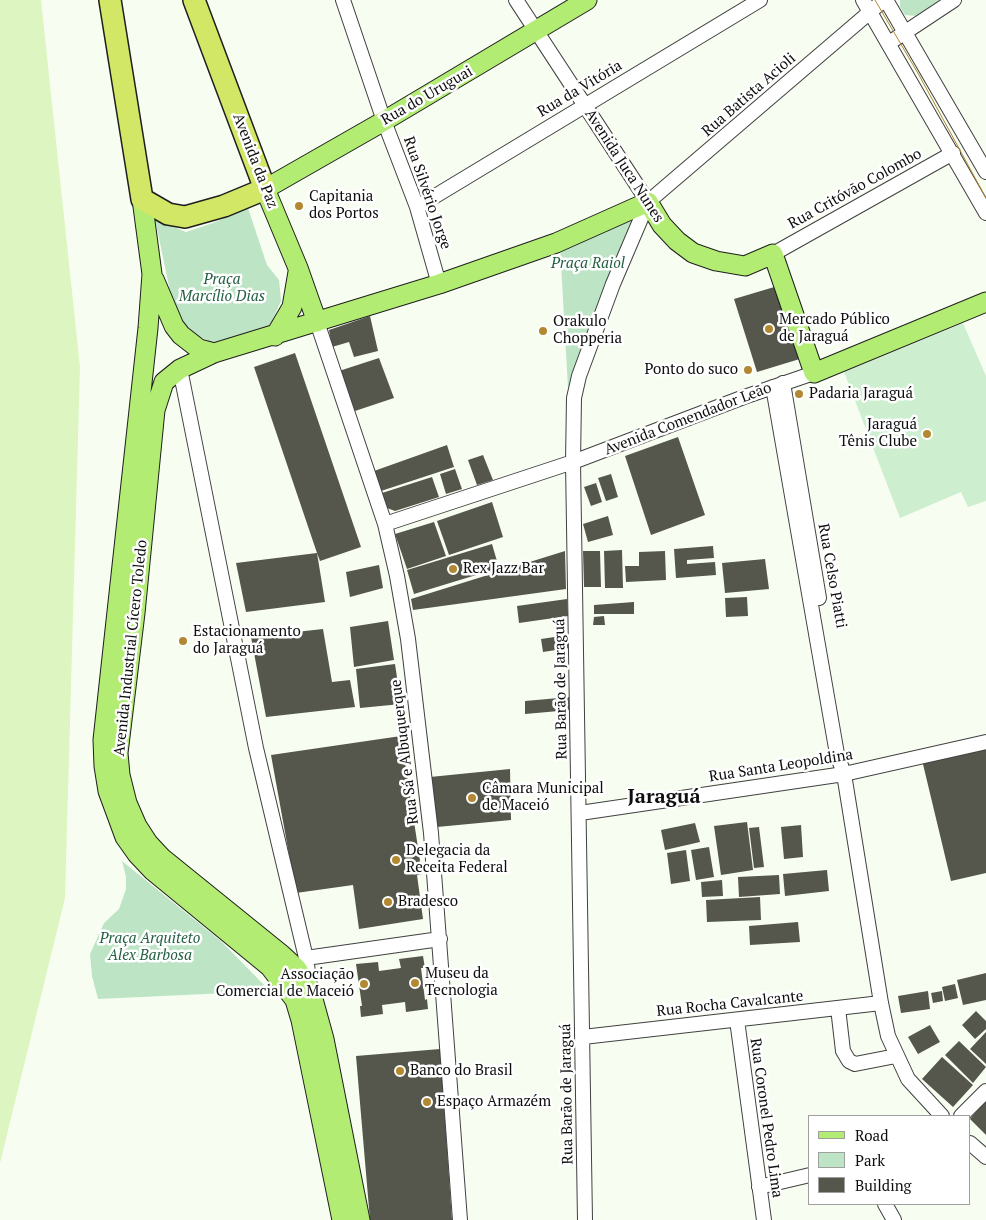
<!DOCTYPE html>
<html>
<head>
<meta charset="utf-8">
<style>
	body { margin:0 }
	#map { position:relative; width:986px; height:1220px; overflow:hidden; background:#f7fef1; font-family:"PT Serif",serif }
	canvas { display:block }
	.legend { position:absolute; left:808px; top:1115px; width:162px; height:90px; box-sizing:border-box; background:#fff; border:1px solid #9f9f9f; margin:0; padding:6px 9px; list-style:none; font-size:15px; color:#0e0e0e }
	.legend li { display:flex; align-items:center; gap:10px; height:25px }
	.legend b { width:25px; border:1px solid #9f9f9f }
</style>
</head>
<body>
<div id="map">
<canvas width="986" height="1220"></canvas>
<ul class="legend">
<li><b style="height:6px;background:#b3ec72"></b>Road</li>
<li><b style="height:14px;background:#bde5c5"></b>Park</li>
<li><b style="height:14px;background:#55564c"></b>Building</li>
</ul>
</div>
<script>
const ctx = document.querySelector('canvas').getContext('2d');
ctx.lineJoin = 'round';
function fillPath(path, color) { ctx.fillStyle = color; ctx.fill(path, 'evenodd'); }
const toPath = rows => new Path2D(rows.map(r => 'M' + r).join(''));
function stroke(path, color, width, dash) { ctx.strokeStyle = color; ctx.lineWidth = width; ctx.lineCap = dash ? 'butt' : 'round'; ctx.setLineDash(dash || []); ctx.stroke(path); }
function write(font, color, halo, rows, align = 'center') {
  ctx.font = font + ' "PT Serif",serif'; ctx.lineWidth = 5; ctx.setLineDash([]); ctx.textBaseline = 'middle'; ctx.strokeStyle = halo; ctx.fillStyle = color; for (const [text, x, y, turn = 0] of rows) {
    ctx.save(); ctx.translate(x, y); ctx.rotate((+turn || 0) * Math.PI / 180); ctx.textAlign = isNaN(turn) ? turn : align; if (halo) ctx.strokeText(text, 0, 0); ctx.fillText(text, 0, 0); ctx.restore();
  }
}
const green = toPath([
	[900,0,941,0,918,16,905,15,900,7],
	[248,208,267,265,279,280,281,301,269,327,215,344,196,335,175,315,155,219,186,232,213,223],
	[637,214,610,283,568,388,560,246],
	[122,861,222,942,270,991,98,999,92,976,90,954,104,923,119,909,126,889,126,877]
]);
const sand = toPath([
	[0,0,41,0,80,367,65,898,0,1163]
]);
const pitch = toPath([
	[963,323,986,376,986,501,968,507,961,492,900,518,844,372]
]);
const building = toPath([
	[781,285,803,358,757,372,734,299],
	[370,316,378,351,354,357,349,342,332,347,329,330],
	[295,353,361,547,320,561,317,553,325,602,246,612,236,563,317,553,254,367],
	[379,358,394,398,355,411,339,371],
	[678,437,705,515,651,535,625,456],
	[447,445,454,467,381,491,374,471],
	[483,455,493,480,477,485,468,460],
	[455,469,462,489,446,494,440,474],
	[611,474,618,497,606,501,598,478],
	[432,477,439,497,395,511,387,508,382,493],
	[596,483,602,502,591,506,584,487],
	[492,502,503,537,449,555,437,521],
	[608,516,613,535,588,542,583,524],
	[434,522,446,556,407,569,395,534],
	[492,544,499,568,414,594,407,570],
	[713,546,714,558,687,560,687,564,715,562,716,575,676,578,674,549],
	[622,550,623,588,605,588,604,551],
	[565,551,566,589,413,610,411,599],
	[583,551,600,551,601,587,584,587],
	[665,551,666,580,626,582,625,566,639,566,639,552],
	[765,559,769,589,725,593,722,563],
	[379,565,383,588,350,597,346,572],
	[747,597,748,616,726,617,725,598],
	[567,599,568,616,519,623,517,606],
	[634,602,634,614,594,614,594,605],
	[604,616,605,625,593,625,594,617],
	[388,621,394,660,354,667,350,627],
	[323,629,332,682,350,680,355,707,266,717,251,637],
	[568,635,569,648,543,652,541,639],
	[395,664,401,704,360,708,356,669],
	[570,697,570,710,525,714,525,701],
	[401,736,422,874,417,875,423,919,359,929,353,885,296,893,271,755],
	[986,745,986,873,951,881,922,760],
	[510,769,511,820,437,827,430,777],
	[747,822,753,870,721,875,714,826],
	[695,823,700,842,665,850,661,830],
	[801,825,803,857,784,859,781,827],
	[759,827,764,867,754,868,749,828],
	[709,847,714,877,696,880,691,850],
	[686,850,690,881,671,884,667,853],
	[827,870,829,891,785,896,783,874],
	[779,875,780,894,739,897,738,877],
	[722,880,723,896,702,897,701,882],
	[760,897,761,920,707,922,706,900],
	[798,922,800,942,750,945,749,926],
	[423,956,425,968,421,968,425,1000,427,999,428,1009,406,1012,405,1002,382,1005,383,1014,361,1017,360,1006,362,1006,356,964,378,962,379,971,401,968,399,959],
	[986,973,986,1000,963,1005,957,980],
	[955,984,958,998,945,1001,942,987],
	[928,991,930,1009,901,1013,898,996],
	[942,991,943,1001,933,1003,931,993],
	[976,1011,986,1021,986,1029,975,1039,962,1025],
	[930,1025,940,1042,918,1054,908,1037],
	[986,1032,986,1064,970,1049],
	[959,1041,986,1067,973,1083,945,1055],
	[440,1049,452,1220,370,1220,356,1056],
	[942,1057,973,1085,953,1107,922,1079],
	[986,1100,986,1135,970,1119]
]);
const minor = toPath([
	[343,0,384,121,417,207,439,284],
	[516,0,648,202],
	[863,0,986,213],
	[886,0,986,172],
	[889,43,954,0],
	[417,207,760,0],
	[773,254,953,153],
	[317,322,385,524,397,576,408,639,431,833,460,1220],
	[180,369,256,748,306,958,310,986],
	[783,383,819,598],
	[773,387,837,754,844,774,881,1003,888,1036,908,1079,942,1116],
	[385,524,573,462,744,397,814,373],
	[580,813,844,774,986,742],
	[306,958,440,939],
	[838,1008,843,1051,849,1061,855,1064,896,1056],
	[737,1020,764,1220],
	[583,1037,881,1003],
	[961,1116,986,1091],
	[970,1143,986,1157],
	[759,1187,810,1175],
	[885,1204,894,1220],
	[585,1220,573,462,574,398,579,376,613,284,648,202,884,0]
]);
const major = toPath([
	[142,199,152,274,148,328,103,740,104,766,108,791,125,837,137,854,153,871,270,967,295,1000,301,1020,342,1220],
	[154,279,174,326,181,335,199,349,214,353],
	[317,322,298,268,265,189,384,121,587,0],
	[275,336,292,307,298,272],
	[360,1220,324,1039,311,992,297,969,282,955,162,858,148,843,137,826,127,803,120,775,118,753,135,613,155,410,164,382,180,369,214,353,439,284,556,243,648,202,662,225,677,241,693,253,716,261,745,266,773,254,814,373,986,302]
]);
const highway = toPath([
	[110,0,142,199,168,214,185,217,224,206,265,189,194,0]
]);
const tram = toPath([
	[875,0,919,75,986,198]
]);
const markers = [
	[299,206,5,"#b28832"],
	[769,329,5,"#b28832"],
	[543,331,5,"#b28832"],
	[748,370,5,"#b28832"],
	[799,394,5,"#b28832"],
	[927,434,5,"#b28832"],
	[453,569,5,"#b28832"],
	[183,641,5,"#b28832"],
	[472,798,5,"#b28832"],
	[396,860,5,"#b28832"],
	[388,902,5,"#b28832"],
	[415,983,5,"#b28832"],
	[364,984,5,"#b28832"],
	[400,1071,5,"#b28832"],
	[427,1102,5,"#b28832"]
];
const streetNames = [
	["Rua da Vitória",580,89,-31],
	["Rua Batista Acioli",749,95,-41],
	["Rua do Uruguai",427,96,-30],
	["Avenida da Paz",255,161,69],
	["Avenida Juca Nunes",624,166,57],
	["Rua Critóvão Colombo",855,189,-29],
	["Rua Silvério Jorge",427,193,71],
	["Avenida Comendador Leão",688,419,-21],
	["Rua Celso Piatti",832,576,80],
	["Avenida Industrial Cícero Toledo",131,648,-84],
	["Rua Barão de Jaraguá",561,689,-91],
	["Rua Sá e Albuquerque",405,752,-97],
	["Rua Santa Leopoldina",781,766,-9],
	["Rua Rocha Cavalcante",730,1004,-6],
	["Rua Barão de Jaraguá",567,1094,-91],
	["Rua Coronel Pedro Lima",766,1118,82]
];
const poiNames = [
	["Capitania",309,197],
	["dos Portos",309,214],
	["Mercado Público",779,320],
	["de Jaraguá",779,337],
	["Orakulo",553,322],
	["Chopperia",553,339],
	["Ponto do suco",738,370,"right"],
	["Padaria Jaraguá",809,394],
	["Jaraguá",917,425,"right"],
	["Tênis Clube",917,442,"right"],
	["Rex Jazz Bar",463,569],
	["Estacionamento",193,632],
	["do Jaraguá",193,649],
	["Câmara Municipal",482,789],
	["de Maceió",482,806],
	["Delegacia da",406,851],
	["Receita Federal",406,868],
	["Bradesco",398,902],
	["Museu da",425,974],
	["Tecnologia",425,991],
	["Associação",354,975,"right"],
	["Comercial de Maceió",354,992,"right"],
	["Banco do Brasil",410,1071],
	["Espaço Armazém",437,1102]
];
const parkNames = [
	["Praça Raiol",588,264],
	["Praça",222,280],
	["Marcílio Dias",222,297],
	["Praça Arquiteto",150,939],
	["Alex Barbosa",150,956]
];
const districtNames = [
	["Jaraguá",664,797]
];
fillPath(green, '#bde5c5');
fillPath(sand, '#dcf5c1');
fillPath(pitch, '#ceeed0');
fillPath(building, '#55564c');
stroke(minor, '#414141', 16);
stroke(major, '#1f1f1f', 21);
stroke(highway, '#1f1f1f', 24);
stroke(minor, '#fff', 14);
stroke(major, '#b3ec72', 19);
stroke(highway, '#d1e765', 21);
stroke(tram, '#b28832', 1);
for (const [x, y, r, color] of markers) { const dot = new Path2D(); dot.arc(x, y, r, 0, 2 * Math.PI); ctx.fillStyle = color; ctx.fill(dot); stroke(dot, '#fff', 2); }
write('15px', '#0e0e0e', '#fff', streetNames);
write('15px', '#0e0e0e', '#fff', poiNames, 'left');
write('italic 15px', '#246043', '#fff', parkNames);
write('bold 20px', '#0e0e0e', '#fff', districtNames);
</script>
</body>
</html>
